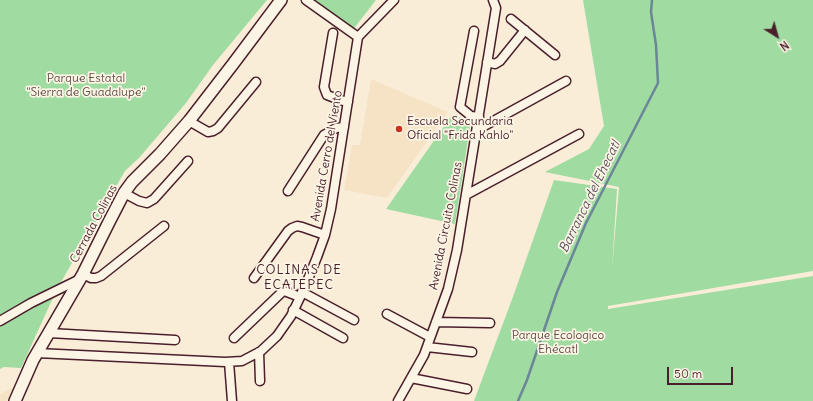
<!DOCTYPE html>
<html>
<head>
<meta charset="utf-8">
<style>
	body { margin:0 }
	#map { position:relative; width:813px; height:401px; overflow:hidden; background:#f9edd7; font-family:Delius,sans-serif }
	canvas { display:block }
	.north { position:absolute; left:757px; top:16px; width:40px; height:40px; -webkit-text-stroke:3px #fcf5e5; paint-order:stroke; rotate:143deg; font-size:11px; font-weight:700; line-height:16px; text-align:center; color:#4a1f2b }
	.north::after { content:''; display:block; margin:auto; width:14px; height:18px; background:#4a1f2b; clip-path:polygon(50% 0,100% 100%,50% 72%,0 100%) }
	.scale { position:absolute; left:667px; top:367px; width:66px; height:18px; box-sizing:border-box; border:2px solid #4a1f2b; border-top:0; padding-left:5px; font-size:12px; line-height:14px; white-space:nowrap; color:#4a1f2b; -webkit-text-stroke:3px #fcf5e5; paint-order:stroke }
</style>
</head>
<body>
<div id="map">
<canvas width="813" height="401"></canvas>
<div class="north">N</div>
<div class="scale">50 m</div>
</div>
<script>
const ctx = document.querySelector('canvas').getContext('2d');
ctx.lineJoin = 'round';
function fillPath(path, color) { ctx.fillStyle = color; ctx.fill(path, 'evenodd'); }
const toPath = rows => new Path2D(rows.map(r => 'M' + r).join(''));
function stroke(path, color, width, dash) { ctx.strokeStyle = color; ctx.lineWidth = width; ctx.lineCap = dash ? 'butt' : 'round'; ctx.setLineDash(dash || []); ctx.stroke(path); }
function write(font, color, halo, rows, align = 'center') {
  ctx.font = font + ' Delius,sans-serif'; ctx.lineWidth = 3.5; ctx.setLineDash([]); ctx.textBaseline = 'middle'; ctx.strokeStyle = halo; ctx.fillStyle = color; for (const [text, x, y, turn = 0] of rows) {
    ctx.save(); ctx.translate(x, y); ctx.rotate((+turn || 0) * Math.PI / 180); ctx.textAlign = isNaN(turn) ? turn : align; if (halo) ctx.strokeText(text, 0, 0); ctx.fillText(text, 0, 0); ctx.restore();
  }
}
const built = toPath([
	[371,79,448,112,387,198,344,190,352,145,360,145],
	[13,387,7,401,0,401,0,394]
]);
const green = toPath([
	[0,0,267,0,213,65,186,103,139,158,125,171,57,289,21,368,4,367,0,369],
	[308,0,376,0,352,31],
	[583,0,813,0,813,271,608,306,608,309,813,276,813,401,474,401,514,294,554,180,617,189,612,269,619,187,545,172,589,149,604,126],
	[452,115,471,120,455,224,386,209]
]);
const stream = toPath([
	[518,401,527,380,557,292,586,223,658,83,656,45,651,12,652,0]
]);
const minor = toPath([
	[306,0,358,37],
	[511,19,555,55],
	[474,31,460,107,471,116,479,117],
	[333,33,324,87,327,95,340,100,348,102],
	[487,62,495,64,500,61,525,30],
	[189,121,208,132,213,131,218,128,256,82],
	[477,130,566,81],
	[288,191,324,135,336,128,344,127],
	[124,193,139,201,147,203,154,199,188,161],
	[466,195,579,134],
	[83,274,91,278,96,278,101,276,164,226],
	[254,278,288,231,292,228,297,226,302,227,325,235],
	[302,292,354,320],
	[293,310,343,338],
	[387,314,430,337],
	[0,321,31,303,80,279],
	[436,322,490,323],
	[49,333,175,340],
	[234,338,281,293,284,291,287,292,300,297],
	[427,347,472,352],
	[259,352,260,381],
	[37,353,225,362,242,361,261,351,277,336,291,316,304,289,317,257,325,235,331,209,358,37,394,0],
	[229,362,232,401],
	[411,378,467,389],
	[398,401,424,355,448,289,457,250,496,8,493,0]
]);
const secondary = toPath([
	[15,401,33,360,83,274,109,222,124,193,132,182,160,154,189,121,233,64,281,0]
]);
const markers = [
	[399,129,4,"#c8321e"]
];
const parkNames = [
	["Parque Estatal",86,79],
	["\"Sierra de Guadalupe\"",86,93],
	["Parque Ecologico",558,336],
	["Ehécatl",558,350]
];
const poiNames = [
	["Escuela Secundaria",407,122],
	["Oficial \"Frida Kahlo\"",407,136]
];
const streetNames = [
	["Avenida Cerro del Viento",327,156,-80],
	["Cerrada Colinas",94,224,-62],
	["Avenida Circuito Colinas",446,226,-79]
];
const waterNames = [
	["Barranca del Ehecatl",590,197,-64]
];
const neighbourhoodNames = [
	["COLINAS DE",299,270],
	["ECATEPEC",299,285]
];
fillPath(built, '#f6e3c6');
fillPath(green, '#a0dba2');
stroke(stream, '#6a8697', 2.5);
stroke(minor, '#4a1f2b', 11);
stroke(secondary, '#4a1f2b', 14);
stroke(minor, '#fcf5e5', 8);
stroke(secondary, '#fcf5e5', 11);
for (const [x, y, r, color] of markers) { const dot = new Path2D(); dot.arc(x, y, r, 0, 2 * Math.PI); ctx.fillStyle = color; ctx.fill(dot); stroke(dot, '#fcf5e5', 1.5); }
write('12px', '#604e49', '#fcf5e5', parkNames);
write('12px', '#4a1f2b', '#fcf5e5', poiNames, 'left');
write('12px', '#4a1f2b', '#fcf5e5', streetNames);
write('italic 13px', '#5a5261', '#fcf5e5', waterNames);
ctx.letterSpacing = '1px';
write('13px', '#4a1f2b', '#fcf5e5', neighbourhoodNames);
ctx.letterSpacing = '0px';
</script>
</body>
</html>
